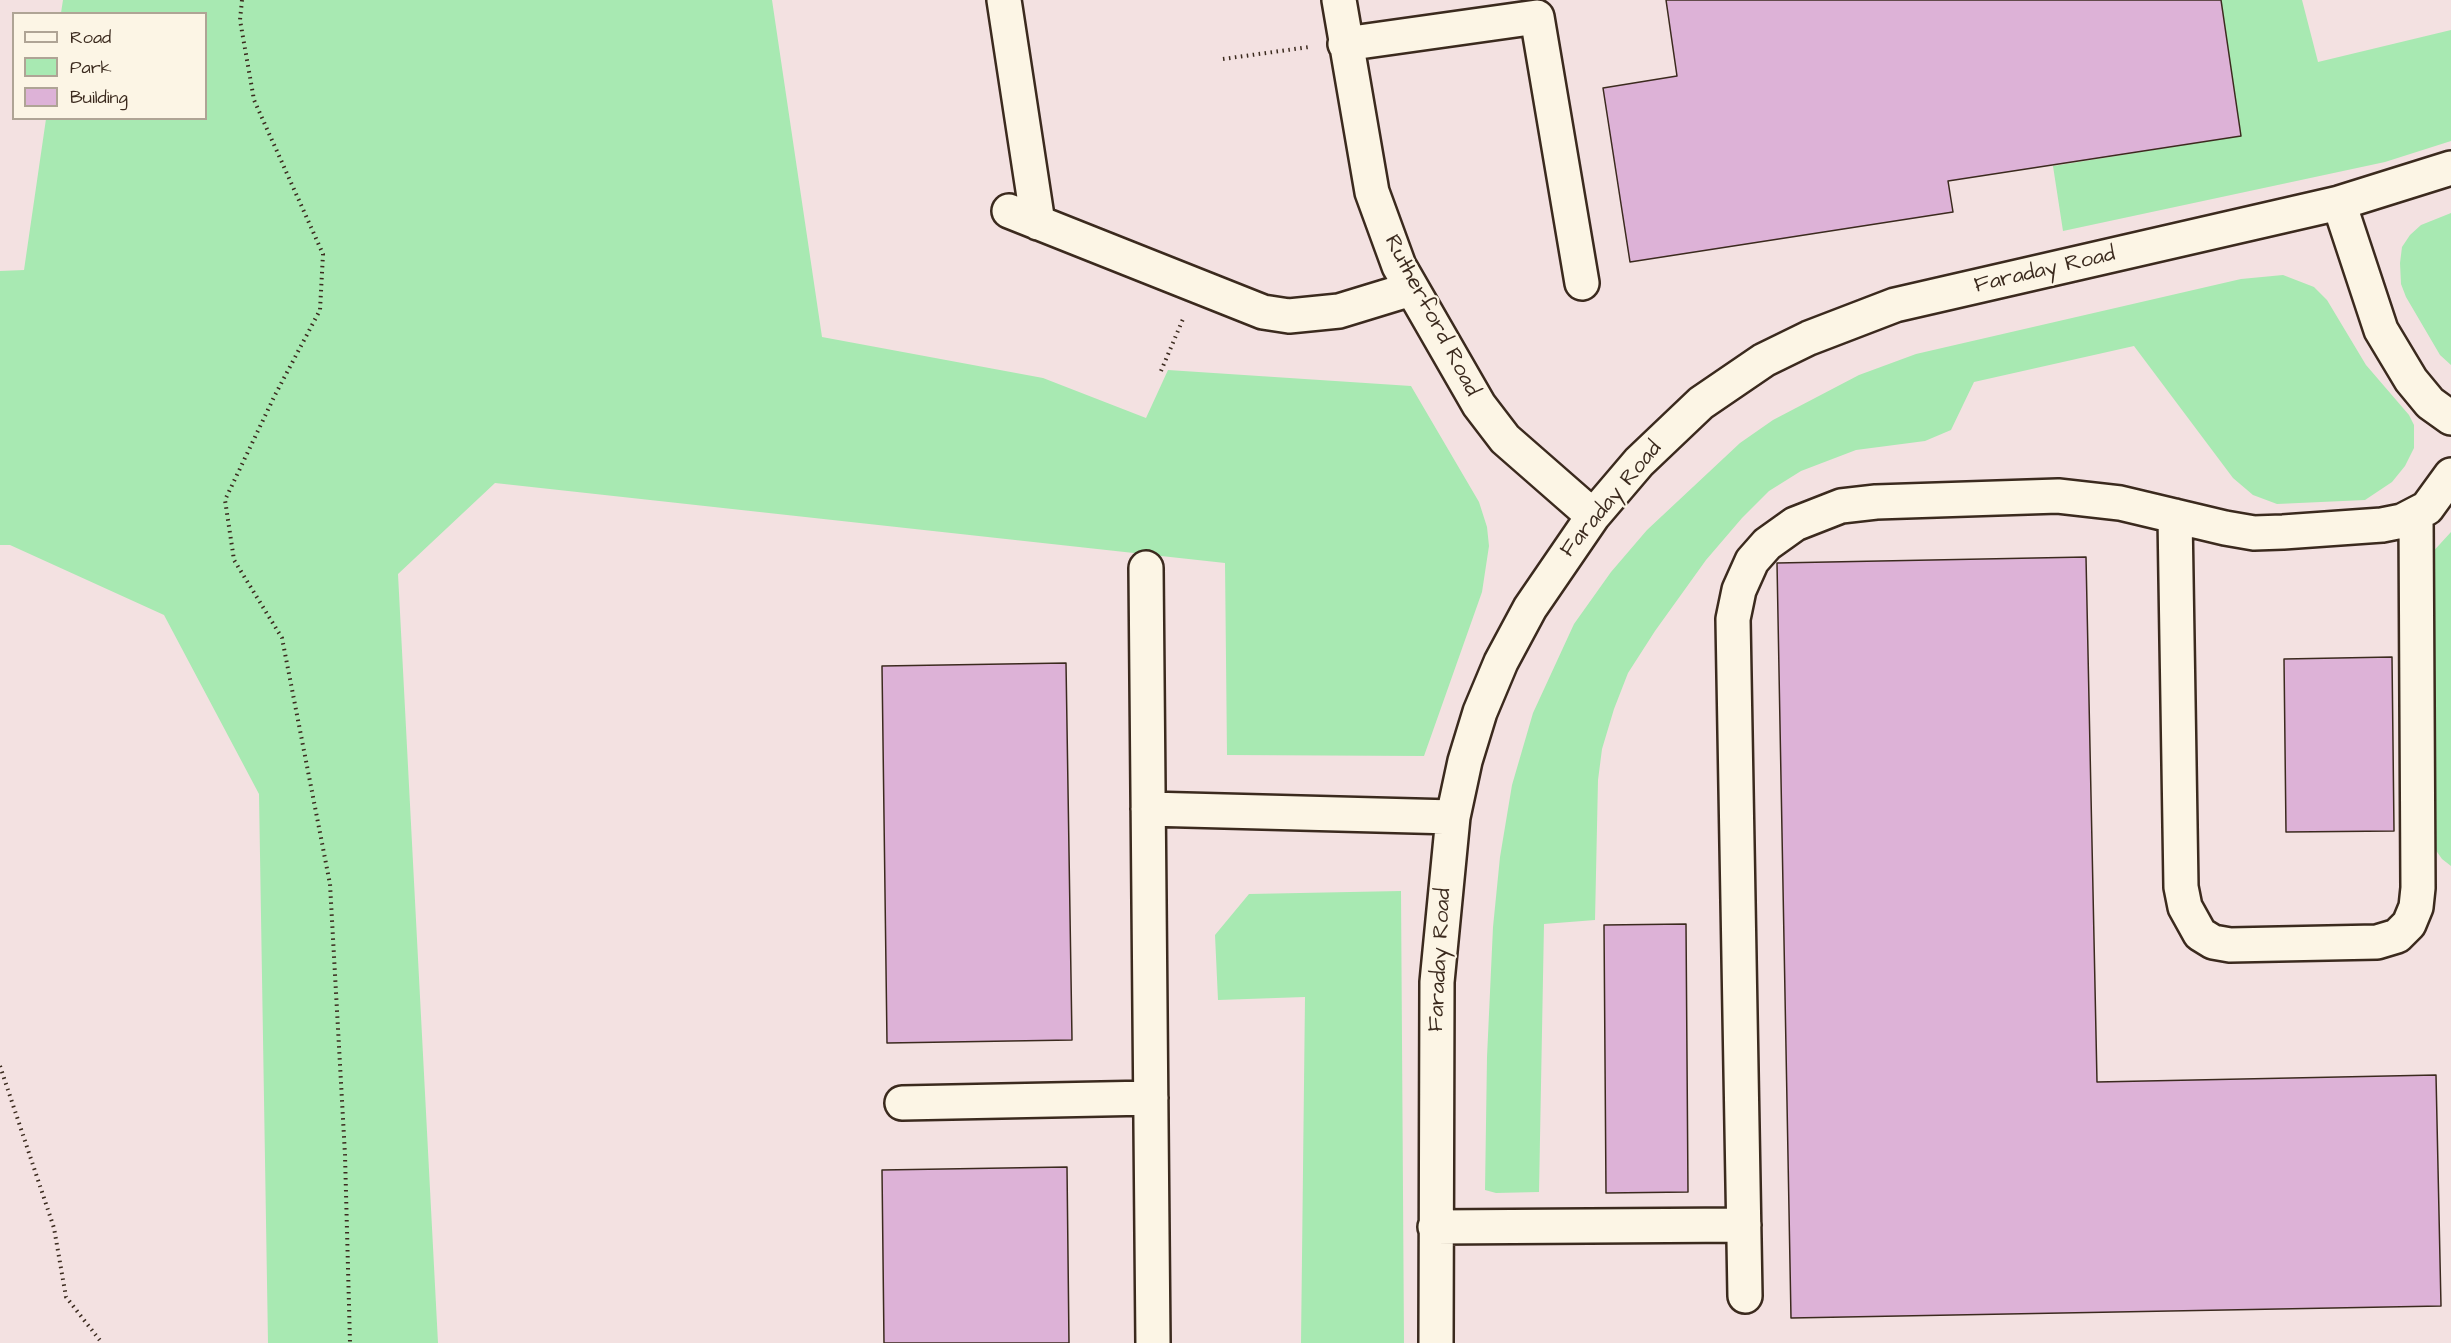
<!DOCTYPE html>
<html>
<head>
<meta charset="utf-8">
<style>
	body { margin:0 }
	#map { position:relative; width:2451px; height:1343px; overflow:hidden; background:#fcf5e5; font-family:"Architects Daughter",sans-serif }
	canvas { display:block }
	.legend { position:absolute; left:12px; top:12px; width:195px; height:108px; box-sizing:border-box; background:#fcf5e5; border:2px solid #afa495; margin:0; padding:8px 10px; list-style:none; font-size:18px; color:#3b2a1e }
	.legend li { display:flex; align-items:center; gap:12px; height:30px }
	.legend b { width:30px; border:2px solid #afa495 }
</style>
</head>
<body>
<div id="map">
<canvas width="2451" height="1343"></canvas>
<ul class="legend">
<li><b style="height:8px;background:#fcf5e5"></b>Road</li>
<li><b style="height:16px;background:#a8e9b2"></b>Park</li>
<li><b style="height:16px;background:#ddb2d7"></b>Building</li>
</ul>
</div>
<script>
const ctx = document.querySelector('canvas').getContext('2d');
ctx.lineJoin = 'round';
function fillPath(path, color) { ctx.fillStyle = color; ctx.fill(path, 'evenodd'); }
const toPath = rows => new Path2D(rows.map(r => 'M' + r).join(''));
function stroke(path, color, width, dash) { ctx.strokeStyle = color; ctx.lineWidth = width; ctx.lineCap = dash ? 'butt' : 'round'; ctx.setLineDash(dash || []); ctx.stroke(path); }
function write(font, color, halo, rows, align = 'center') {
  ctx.font = font + ' "Architects Daughter",sans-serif'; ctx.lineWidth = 4.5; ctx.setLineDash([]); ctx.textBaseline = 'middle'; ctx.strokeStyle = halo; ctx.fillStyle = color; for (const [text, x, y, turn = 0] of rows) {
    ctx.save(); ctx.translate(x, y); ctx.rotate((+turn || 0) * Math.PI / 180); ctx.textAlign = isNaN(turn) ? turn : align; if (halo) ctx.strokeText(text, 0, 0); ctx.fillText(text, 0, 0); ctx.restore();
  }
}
const built = toPath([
	[0,0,2451,0,2451,1343,0,1343],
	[14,14,206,14,206,118,14,118]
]);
const green = toPath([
	[63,0,772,0,822,337,1043,378,1146,418,1168,370,1411,386,1479,502,1487,527,1489,546,1482,592,1424,756,1227,755,1225,563,495,483,398,574,438,1343,268,1343,259,794,164,615,10,545,0,545,0,271,24,270,46,119,206,118,206,14,61,13],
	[2221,0,2302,0,2318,62,2451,30,2451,141,2385,162,2063,231,2053,166,2241,136],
	[2451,213,2451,365,2440,355,2406,297,2401,284,2400,263,2402,247,2410,235,2421,225],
	[2283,275,2314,287,2327,300,2366,365,2409,415,2414,425,2414,448,2405,466,2392,482,2365,500,2277,504,2253,495,2233,478,2134,346,1974,382,1951,430,1925,441,1856,450,1801,471,1769,491,1742,518,1706,560,1655,631,1628,673,1614,709,1602,749,1598,780,1595,920,1544,924,1539,1192,1496,1193,1485,1190,1487,1057,1493,927,1500,857,1512,785,1533,713,1574,624,1611,572,1647,530,1740,443,1773,420,1859,375,1916,354,2241,279],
	[2451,532,2451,866,2442,859,2435,849,2433,833,2429,556],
	[1401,891,1404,1343,1301,1343,1305,997,1218,1000,1215,935,1249,894]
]);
const building = toPath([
	[1666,0,2221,0,2241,136,1948,181,1953,212,1630,262,1603,88,1677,76,1666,0],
	[2086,557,2097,1082,2436,1075,2441,1306,1791,1318,1777,563,2086,557],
	[2392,657,2394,831,2286,832,2284,659,2392,657],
	[1066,663,1072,1040,887,1043,882,666,1066,663],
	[1686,924,1688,1192,1606,1193,1604,925,1686,924],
	[1067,1167,1069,1343,884,1343,882,1170,1067,1167]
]);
const path = toPath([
	[242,0,240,20,254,100,323,254,320,310,275,395,225,500,234,560,282,638,330,884,345,1155,350,1343],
	[1223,59,1309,47],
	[1161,371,1183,319],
	[0,1066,54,1228,66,1297,102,1343]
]);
const minor = toPath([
	[1004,0,1038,223],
	[1339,0,1372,192,1399,266,1479,405,1505,439,1593,516],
	[1345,44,1537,17,1582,283],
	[2339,203,2381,330,2411,380,2430,403,2451,418],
	[1009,211,1263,312,1289,316,1339,311,1411,289],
	[2175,516,2181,887,2185,907,2200,934,2213,942,2230,945,2377,942,2397,936,2409,924,2416,907,2418,888,2416,516],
	[1146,568,1153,1343],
	[1148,809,1453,817],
	[902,1103,1151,1098],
	[1435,1227,1744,1225],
	[1745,1296,1733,619,1739,590,1752,561,1767,544,1795,524,1841,506,1876,502,2058,496,2120,503,2225,528,2254,533,2283,532,2382,525,2402,521,2427,508,2451,475],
	[1436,1343,1437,982,1453,817,1465,761,1480,712,1501,662,1530,608,1593,516,1639,462,1701,403,1764,360,1809,338,1895,305,2339,203,2451,168]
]);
const streetNames = [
	["Faraday Road",2045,271,-13],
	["Rutherford Road",1431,316,62],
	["Faraday Road",1612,500,-50],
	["Faraday Road",1441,960,-87]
];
fillPath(built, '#f3e1e1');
fillPath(green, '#a8e9b2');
fillPath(building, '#ddb2d7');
stroke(building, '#3b2a1e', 1.5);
stroke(minor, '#3b2a1e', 38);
stroke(path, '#3b2a1e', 4, [1.5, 4.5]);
stroke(minor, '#fcf5e5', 33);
write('22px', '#3b2a1e', '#fcf5e5', streetNames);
</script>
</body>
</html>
